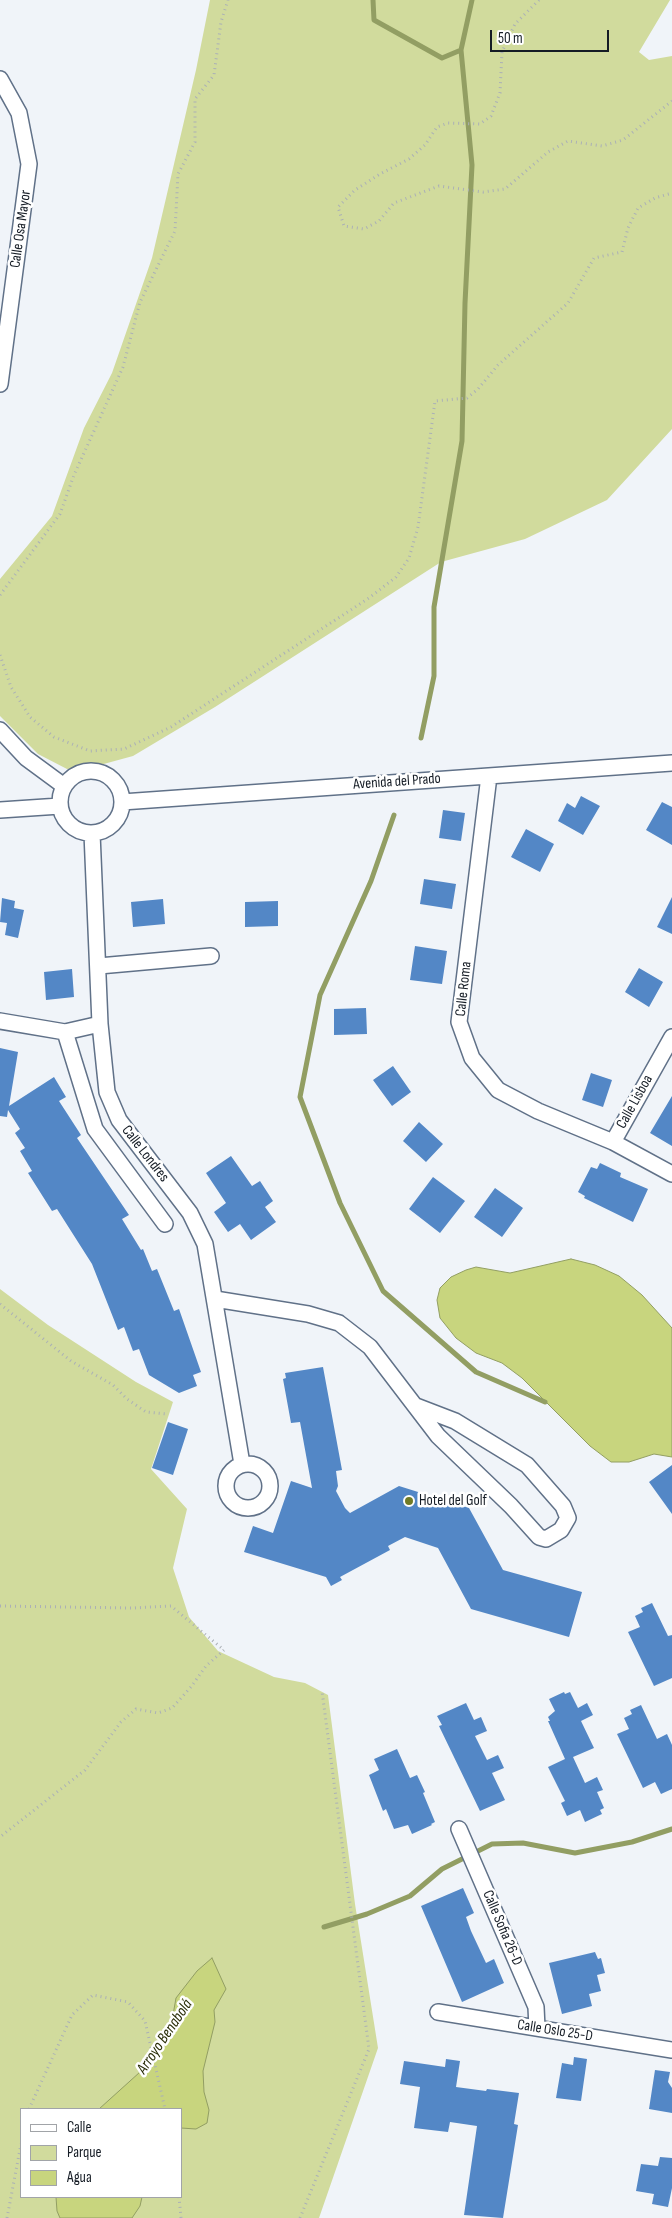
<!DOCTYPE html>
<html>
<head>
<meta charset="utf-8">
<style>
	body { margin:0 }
	#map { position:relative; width:672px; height:2218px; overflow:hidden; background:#f0f4f9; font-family:"Sofia Sans Condensed",sans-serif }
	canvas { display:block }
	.legend { position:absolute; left:20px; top:2108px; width:162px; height:90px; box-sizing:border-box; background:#fff; border:1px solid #a1a4a8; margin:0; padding:6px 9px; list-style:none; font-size:15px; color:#151c25 }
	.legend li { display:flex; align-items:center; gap:10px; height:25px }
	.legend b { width:25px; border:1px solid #a1a4a8 }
	.scale { position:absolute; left:490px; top:30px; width:119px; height:22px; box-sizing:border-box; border:2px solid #151c25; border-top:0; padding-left:6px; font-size:15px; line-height:18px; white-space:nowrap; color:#151c25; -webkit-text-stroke:4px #fff; paint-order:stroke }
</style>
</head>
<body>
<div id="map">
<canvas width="672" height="2218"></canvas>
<ul class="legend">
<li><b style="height:6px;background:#fff"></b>Calle</li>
<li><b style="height:14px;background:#d1db9d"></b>Parque</li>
<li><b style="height:14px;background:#c8d57e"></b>Agua</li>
</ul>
<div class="scale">50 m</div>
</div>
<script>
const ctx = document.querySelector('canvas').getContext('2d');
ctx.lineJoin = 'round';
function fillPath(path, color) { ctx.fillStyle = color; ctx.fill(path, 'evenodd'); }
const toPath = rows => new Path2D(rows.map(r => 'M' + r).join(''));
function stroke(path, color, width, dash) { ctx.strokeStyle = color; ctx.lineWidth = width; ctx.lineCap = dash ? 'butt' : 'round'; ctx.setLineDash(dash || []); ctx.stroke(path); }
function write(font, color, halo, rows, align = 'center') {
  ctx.font = font + ' "Sofia Sans Condensed",sans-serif'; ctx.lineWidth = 5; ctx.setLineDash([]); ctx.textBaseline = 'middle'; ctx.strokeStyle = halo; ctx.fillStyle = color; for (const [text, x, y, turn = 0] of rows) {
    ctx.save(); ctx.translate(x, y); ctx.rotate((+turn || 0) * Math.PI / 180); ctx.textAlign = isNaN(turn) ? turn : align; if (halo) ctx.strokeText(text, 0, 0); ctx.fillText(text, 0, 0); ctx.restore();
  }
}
const green = toPath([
	[210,0,670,0,639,52,649,60,672,56,672,429,607,500,525,539,441,562,215,707,133,756,100,765,67,769,38,754,0,716,0,579,52,516,84,428,112,373,152,258,196,70],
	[0,1289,48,1325,136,1382,173,1402,151,1469,187,1509,173,1568,189,1617,218,1651,274,1677,305,1683,328,1695,355,1904,378,2048,319,2218,0,2218],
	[21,2109,181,2109,181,2197,21,2197]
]);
const water = toPath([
	[571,1259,595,1265,619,1276,642,1295,672,1328,672,1457,654,1454,629,1462,611,1462,590,1446,522,1378,502,1363,476,1353,456,1338,440,1318,437,1300,440,1288,451,1277,466,1270,476,1267,510,1273,571,1259],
	[212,1958,226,1989,214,2010,215,2022,203,2071,204,2092,209,2110,207,2123,196,2129,181,2128,181,2109,99,2109,150,2063,165,2045,170,2032,176,1998,197,1971,212,1958],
	[56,2197,142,2197,140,2206,132,2218,60,2218,57,2211,56,2197]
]);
const stream = toPath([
	[373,0,374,20,442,58,461,50],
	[421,738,434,676,434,607,462,441,465,303,472,165,461,50,472,0],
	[394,815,371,881,320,995,300,1097,340,1203,383,1291,476,1372,545,1402],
	[324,1927,367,1914,410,1896,442,1869,492,1844,523,1843,575,1853,632,1842,672,1829]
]);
const building = toPath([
	[581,796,600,806,583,835,558,821,567,803,575,808],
	[662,802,672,807,672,845,646,830],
	[443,810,465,813,461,841,439,838],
	[526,829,554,844,540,872,511,857],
	[424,879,456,884,452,909,420,904],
	[672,897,672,934,657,927],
	[2,898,15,901,14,908,24,910,18,938,5,935,7,923,0,922],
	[163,899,165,924,133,927,131,902],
	[278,901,278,926,245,927,245,902],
	[415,946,447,951,442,984,410,980],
	[639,968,663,982,649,1007,625,992],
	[72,969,74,997,46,1000,44,972],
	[366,1008,367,1034,334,1035,334,1009],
	[0,1048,18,1052,9,1106,54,1077,66,1097,59,1101,81,1135,77,1138,129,1215,122,1219,141,1250,143,1249,152,1271,157,1269,174,1311,179,1309,201,1372,193,1375,197,1386,179,1393,149,1375,139,1349,133,1351,124,1327,118,1330,92,1264,57,1209,52,1211,28,1173,32,1171,20,1151,25,1148,15,1133,20,1129,8,1110,7,1117,0,1116],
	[393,1066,411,1092,392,1106,373,1080],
	[591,1073,612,1080,603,1107,582,1100],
	[672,1096,672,1146,650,1133],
	[419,1122,443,1144,426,1162,403,1141],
	[231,1156,252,1186,260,1181,273,1201,265,1207,276,1222,251,1240,240,1224,228,1232,214,1212,226,1203,206,1173],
	[600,1163,621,1173,620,1177,648,1189,633,1222,584,1198,585,1196,578,1192,591,1167,597,1169],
	[433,1177,465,1201,440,1233,409,1209],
	[495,1188,523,1208,502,1237,474,1217],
	[323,1367,342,1470,336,1471,338,1486,336,1491,345,1508,350,1513,399,1486,469,1508,503,1570,582,1592,569,1637,471,1609,438,1548,405,1537,388,1546,390,1550,340,1577,342,1580,331,1586,326,1577,244,1552,253,1526,273,1533,291,1481,312,1488,300,1422,291,1423,283,1379,286,1378,285,1373],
	[168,1422,188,1429,173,1475,152,1468],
	[672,1465,672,1514,649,1482],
	[652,1603,668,1636,672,1635,672,1678,654,1686,628,1632,640,1627,635,1616,643,1612,641,1608],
	[564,1692,565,1694,570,1692,578,1708,587,1703,593,1715,581,1721,594,1748,573,1757,585,1783,597,1777,603,1790,597,1792,604,1808,600,1810,602,1814,585,1822,580,1810,567,1816,561,1803,565,1801,548,1767,565,1759,548,1721,550,1721,548,1717,555,1711,549,1699],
	[466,1703,474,1720,481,1717,487,1731,475,1736,487,1760,498,1755,504,1768,492,1773,505,1800,480,1811,439,1726,442,1725,437,1716],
	[641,1705,657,1739,667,1734,672,1745,672,1789,661,1794,655,1782,643,1788,617,1734,629,1729,624,1718,632,1714,630,1710],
	[397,1749,410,1778,417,1775,425,1792,423,1793,435,1822,431,1824,432,1825,412,1834,408,1825,394,1829,386,1809,383,1811,369,1775,379,1770,374,1759],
	[463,1888,474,1913,466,1917,471,1931,486,1963,494,1959,504,1983,462,2002,421,1906],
	[595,1952,598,1959,601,1958,605,1973,597,1975,601,1991,589,1994,592,2006,562,2014,549,1963],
	[574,2057,587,2059,581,2101,556,2098,562,2063,573,2065],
	[446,2059,460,2061,456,2087,486,2091,487,2089,519,2093,514,2124,518,2125,503,2218,464,2215,477,2126,450,2122,448,2132,414,2128,420,2087,400,2084,404,2061,445,2067],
	[655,2070,670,2072,668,2082,672,2088,672,2113,649,2109],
	[660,2157,672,2158,672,2188,668,2207,652,2204,654,2194,636,2191,641,2164,658,2166]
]);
const path = toPath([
	[539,0,515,24,502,52,500,93,491,116,480,124,448,123,437,127,425,145,409,159,380,174,355,190,338,207,344,226,364,229,379,221,394,203,439,186,483,192,505,189,548,152,568,141,602,146,623,140,672,101],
	[0,595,60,514,74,475,123,367,140,302,175,231,178,174,195,142,195,99,214,75,221,22,228,0],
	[0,655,11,687,30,717,54,737,90,751,124,749,171,727,369,598,396,577,409,558,418,527,435,401,467,398,478,389,498,365,568,303,594,258,622,252,628,228,638,208,655,198,672,193],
	[0,1304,71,1361,113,1385,127,1399,146,1412,167,1414],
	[0,1606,133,1608,171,1606,224,1650,206,1666,191,1687,172,1708,158,1713,136,1709,121,1722,85,1770,0,1837],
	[29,2109,72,2015,93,1995,128,2002,145,2021,165,2109],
	[179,2197,181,2218],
	[7,2218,21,2144],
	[300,2218,369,2049,322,1691]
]);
const minor = toPath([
	[0,79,19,113,29,164,0,384],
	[0,730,26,758,64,786],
	'60 802a31 31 0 1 1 62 0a31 31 0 1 1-62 0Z',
	[489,776,459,1022,472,1058,498,1090,538,1111,613,1142,672,1174],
	[122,802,672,763],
	[0,810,60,806],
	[92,833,100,1024,107,1092,119,1120,190,1213,205,1244,242,1464],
	[99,966,211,956],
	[0,1021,65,1032,95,1129,165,1224],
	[65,1032,100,1024],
	[613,1142,672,1037],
	[215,1299,308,1314,339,1323,370,1347,438,1436,511,1506,539,1537,546,1539,561,1530,568,1518,563,1506,527,1465,455,1421,416,1406],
	'226 1486a22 22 0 1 1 44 0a22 22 0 1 1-44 0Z',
	[459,1829,536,2007,537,2028],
	[438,2012,672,2050]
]);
const markers = [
	[409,1501,5,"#717b26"]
];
const streetNames = [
	["Calle Osa Mayor",21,229,-82],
	["Avenida del Prado",397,782,-4],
	["Calle Roma",464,989,-84],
	["Calle Lisboa",635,1102,-61],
	["Calle Londres",145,1154,52],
	["Calle Sofia 26-D",502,1928,67],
	["Calle Oslo 25-D",555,2031,9]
];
const poiNames = [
	["Hotel del Golf",419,1501]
];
const waterNames = [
	["Arroyo Benabolá",165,2037,-56]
];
fillPath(green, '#d1db9d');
fillPath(water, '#c8d57e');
stroke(water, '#929e63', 1);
stroke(stream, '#929e63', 5);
fillPath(building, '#5387c6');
stroke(minor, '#607188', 18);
stroke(path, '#abb0b6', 3, [1, 4]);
stroke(minor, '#fff', 15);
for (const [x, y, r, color] of markers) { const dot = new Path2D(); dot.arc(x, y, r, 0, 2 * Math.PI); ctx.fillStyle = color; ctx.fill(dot); stroke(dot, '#fff', 2); }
write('15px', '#151c25', '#fff', streetNames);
write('15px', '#151c25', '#fff', poiNames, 'left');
write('italic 16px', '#292d07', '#fff', waterNames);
</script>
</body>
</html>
